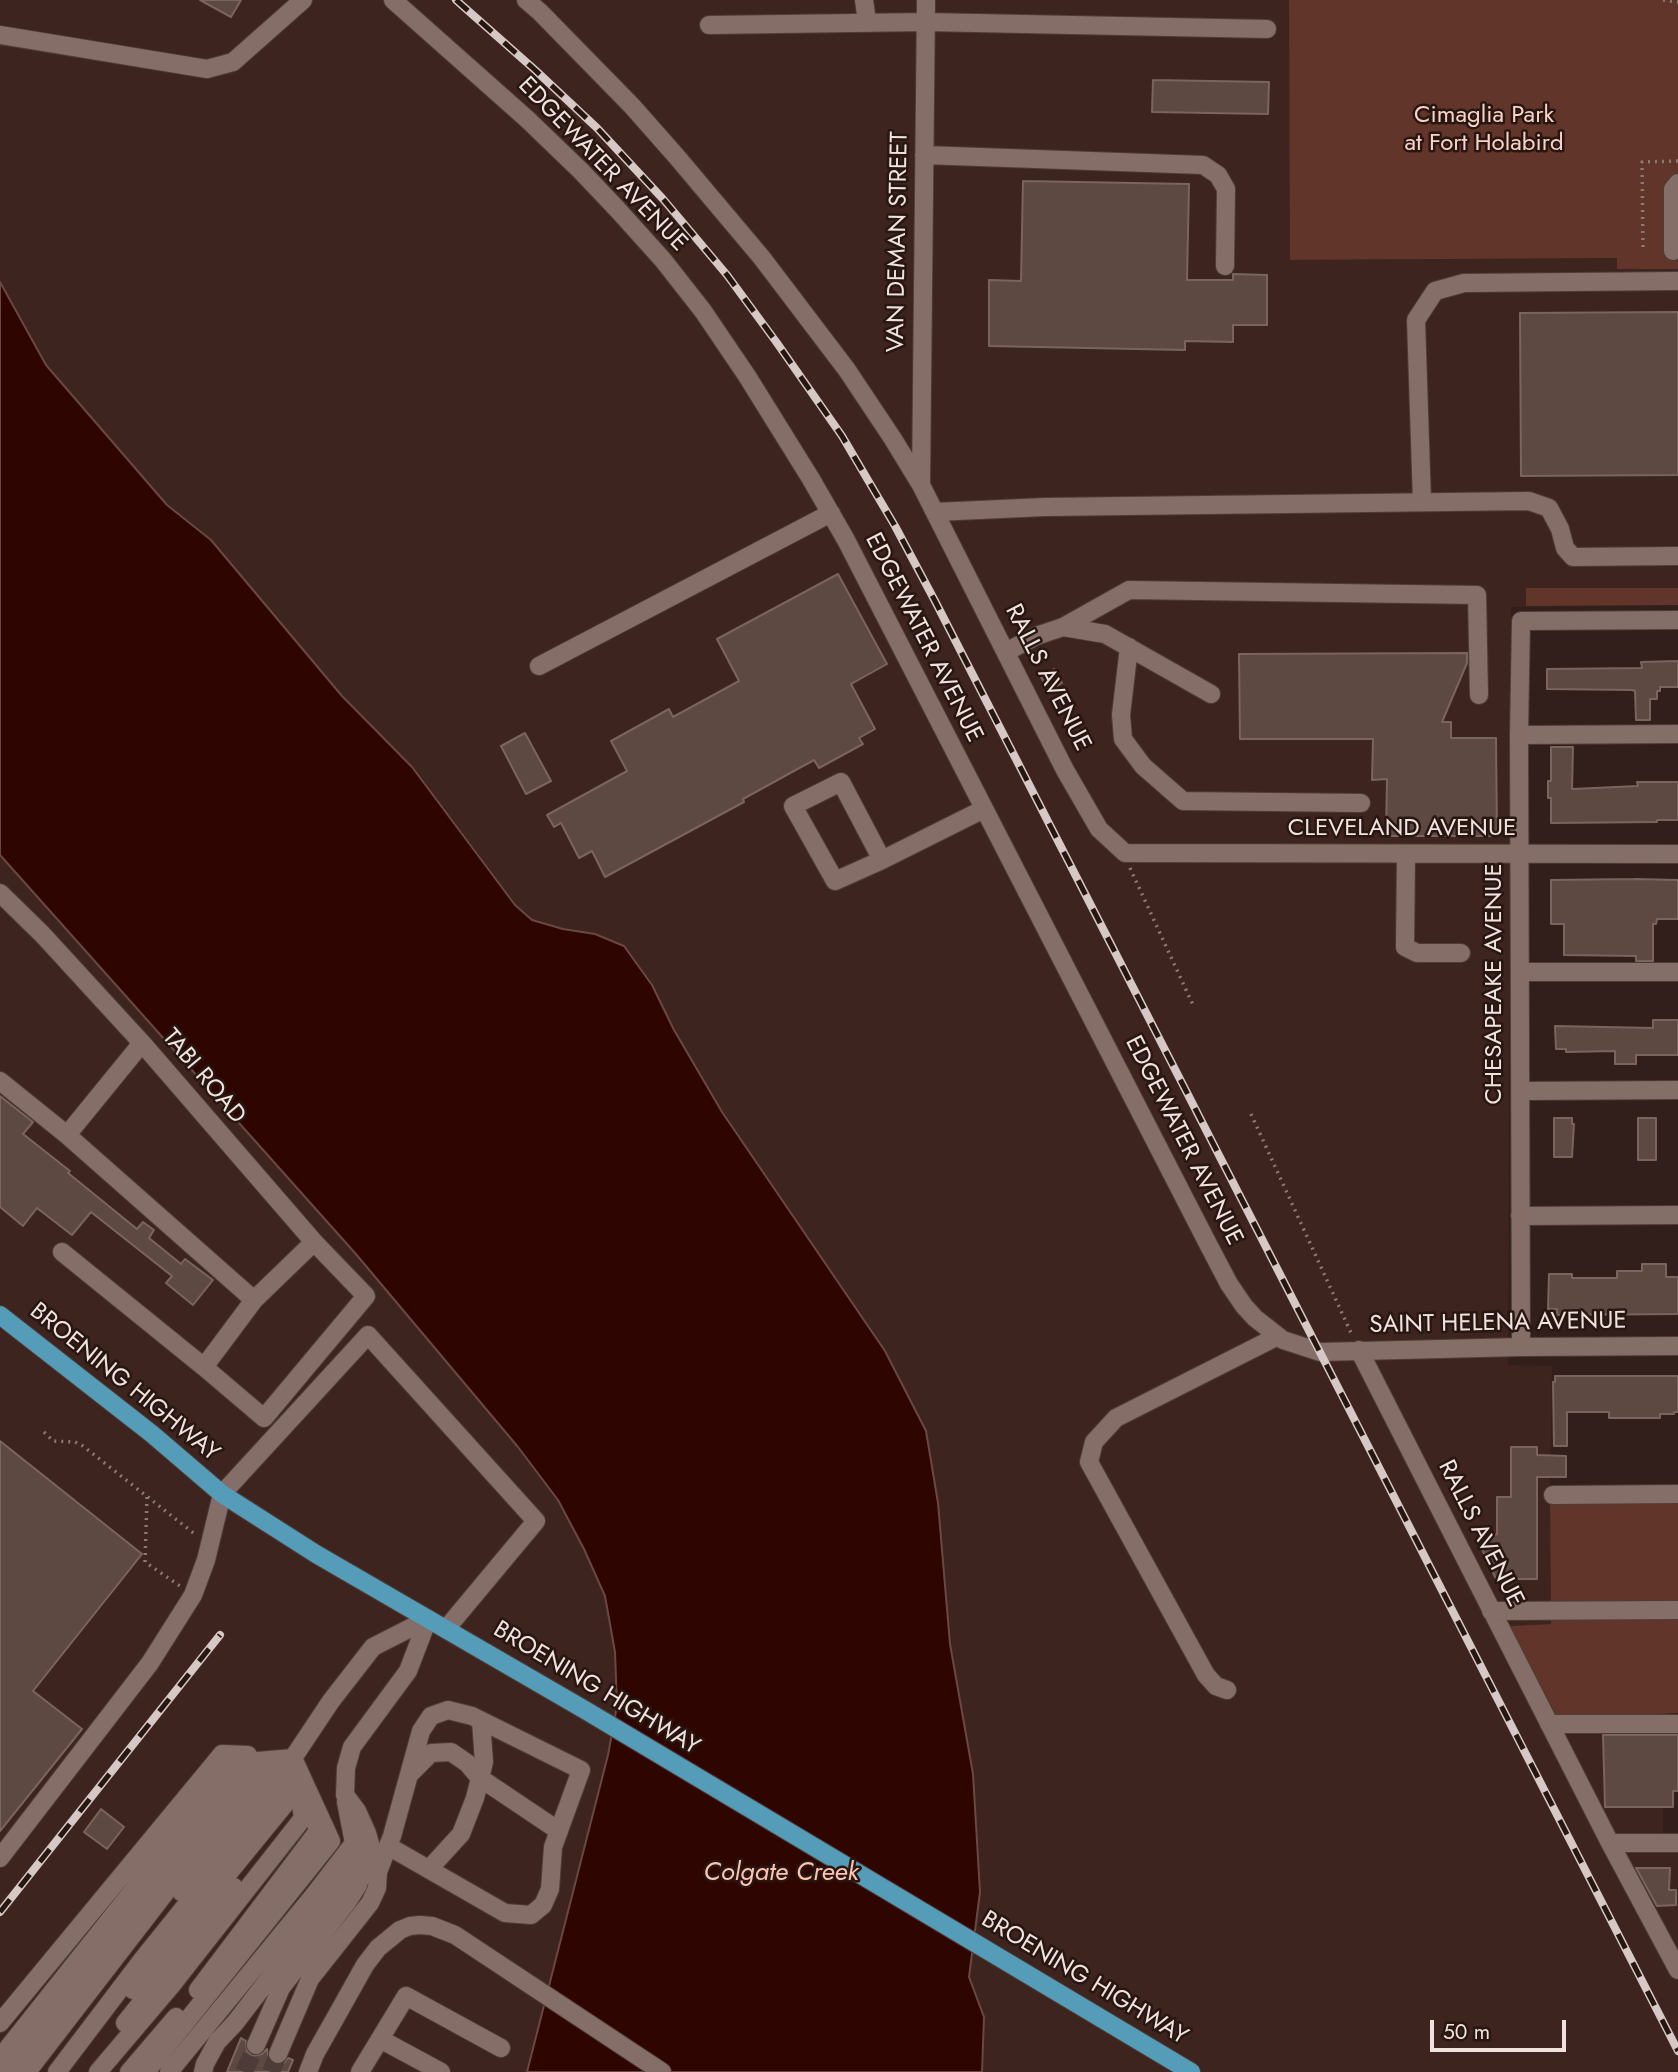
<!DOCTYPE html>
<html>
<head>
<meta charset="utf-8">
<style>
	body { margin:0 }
	#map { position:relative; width:1678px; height:2072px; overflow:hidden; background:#321f1b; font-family:Jost,sans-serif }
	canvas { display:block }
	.scale { position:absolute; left:1430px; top:2020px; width:136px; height:32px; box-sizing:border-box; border:4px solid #f0e3df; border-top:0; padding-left:9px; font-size:21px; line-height:24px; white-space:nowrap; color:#f0e3df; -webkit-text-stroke:5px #281611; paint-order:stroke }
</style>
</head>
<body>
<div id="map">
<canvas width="1678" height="2072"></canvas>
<div class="scale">50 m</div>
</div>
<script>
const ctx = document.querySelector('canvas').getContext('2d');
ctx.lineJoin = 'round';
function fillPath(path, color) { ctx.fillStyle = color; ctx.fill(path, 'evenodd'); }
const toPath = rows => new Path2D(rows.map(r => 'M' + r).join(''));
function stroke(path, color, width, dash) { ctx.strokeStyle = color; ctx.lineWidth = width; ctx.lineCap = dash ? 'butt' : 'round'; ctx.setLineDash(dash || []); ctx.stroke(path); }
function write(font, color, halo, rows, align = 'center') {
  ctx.font = font + ' Jost,sans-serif'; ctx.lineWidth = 5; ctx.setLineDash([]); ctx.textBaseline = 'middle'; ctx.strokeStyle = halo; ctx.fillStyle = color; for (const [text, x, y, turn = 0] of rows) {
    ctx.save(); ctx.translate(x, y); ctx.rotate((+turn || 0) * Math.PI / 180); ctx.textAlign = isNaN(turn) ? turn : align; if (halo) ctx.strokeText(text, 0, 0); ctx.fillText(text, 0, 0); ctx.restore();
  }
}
const built = toPath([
	[0,0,1289,0,1291,260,1678,258,1678,605,1511,607,1508,1365,1552,1366,1550,1497,1551,1624,1511,1626,1643,1719,1643,1715,1663,1713,1663,1833,1670,1850,1678,1851,1678,2072,982,2072,984,2017,969,1977,980,1892,973,1774,950,1644,938,1503,926,1431,885,1351,722,1112,674,1030,652,985,563,929,532,920,515,905,412,767,343,696,211,540,167,505,46,365,0,282],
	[0,855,355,1253,518,1447,558,1500,584,1549,605,1596,615,1652,617,1706,608,1755,527,2072,0,2072]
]);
const green = toPath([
	[1289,0,1678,0,1678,269,1617,269,1617,258,1290,260],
	[1526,588,1678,588,1678,605,1526,606],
	[1550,1497,1678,1498,1678,1713,1643,1715,1643,1720,1559,1721,1510,1626,1551,1624]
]);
const water = toPath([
	[0,282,46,365,167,505,211,540,342,696,412,767,515,905,532,920,563,929,595,934,624,946,652,985,674,1030,722,1112,885,1351,926,1431,938,1503,950,1644,973,1774,980,1892,969,1977,984,2017,982,2072,527,2072,608,1755,617,1706,615,1652,605,1596,584,1549,558,1500,518,1447,355,1253,0,855,0,282]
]);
const building = toPath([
	[200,0,241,0,231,17,200,0],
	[1153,80,1269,82,1268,114,1152,112,1153,80],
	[1023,181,1189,184,1187,280,1233,280,1233,274,1267,275,1267,325,1233,325,1233,342,1185,341,1185,350,989,346,989,280,1021,281,1023,181],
	[1678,312,1678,475,1521,476,1520,313,1678,312],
	[838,574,887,664,851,684,875,729,859,738,863,744,819,768,814,760,743,799,744,802,605,877,592,851,579,858,561,823,554,827,547,815,627,771,611,741,669,709,673,717,739,681,717,639,838,574],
	[1467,653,1467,663,1442,722,1451,722,1451,738,1496,738,1497,836,1386,836,1387,779,1372,780,1373,739,1240,739,1239,654,1467,653],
	[1678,661,1678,687,1660,687,1660,691,1657,691,1657,699,1650,699,1650,720,1636,720,1635,691,1632,690,1547,689,1547,669,1642,668,1641,662,1678,661],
	[1054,669,1062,683,1049,691,1041,677,1054,669],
	[525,733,551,781,526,794,501,746,525,733],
	[1551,747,1573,747,1572,789,1638,786,1637,782,1678,782,1678,820,1657,820,1657,822,1551,823,1551,798,1548,798,1548,781,1551,781,1551,747],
	[1635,879,1678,880,1678,919,1657,919,1656,924,1653,924,1653,961,1636,961,1636,956,1564,955,1564,924,1551,924,1551,880,1635,879],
	[1653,1020,1678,1020,1678,1055,1636,1055,1636,1064,1615,1064,1615,1051,1566,1052,1566,1049,1556,1049,1555,1026,1653,1028,1653,1020],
	[0,1096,33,1122,23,1134,70,1171,68,1173,137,1229,143,1222,154,1230,149,1238,181,1264,185,1259,213,1280,193,1305,166,1283,172,1276,91,1212,72,1235,37,1208,23,1226,0,1207,0,1096],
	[1554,1118,1572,1118,1572,1124,1574,1124,1572,1157,1554,1157,1554,1118],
	[1638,1118,1656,1118,1656,1160,1638,1160,1638,1118],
	[1642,1264,1666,1264,1666,1277,1678,1277,1678,1314,1557,1315,1557,1309,1548,1309,1549,1274,1572,1274,1572,1278,1617,1278,1617,1271,1642,1271,1642,1264],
	[1555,1376,1678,1376,1678,1412,1674,1412,1674,1414,1660,1414,1660,1418,1609,1418,1609,1412,1567,1412,1567,1446,1554,1446,1553,1382,1555,1382,1555,1376],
	[0,1441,142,1554,33,1691,82,1729,0,1831,0,1441],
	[1511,1447,1537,1447,1537,1455,1566,1456,1566,1477,1537,1477,1537,1579,1496,1579,1479,1543,1497,1534,1497,1497,1511,1497,1511,1447],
	[1603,1735,1678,1735,1678,1791,1673,1791,1673,1807,1605,1807,1603,1735],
	[101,1809,124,1827,107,1849,84,1832,101,1809],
	[1636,1868,1670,1868,1669,1890,1676,1890,1676,1905,1657,1906,1636,1868],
	[241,2038,246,2041,247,2051,252,2056,262,2054,267,2049,269,2060,274,2065,284,2063,288,2058,293,2060,288,2072,227,2072,241,2038]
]);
const minorTunnel = toPath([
	[244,2072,256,2045],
	[271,2072,278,2054]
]);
const path = toPath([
	[1663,0,1678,2],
	[1643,247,1642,162,1678,161],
	[1130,868,1193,1005],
	[1251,1114,1352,1335],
	[44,1432,53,1441,75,1442,83,1446,196,1535],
	[147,1497,145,1562,180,1586]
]);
const minor = toPath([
	[393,0,527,119,581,171,618,210,663,260,703,311,747,376,811,479,846,540,1207,1242,1229,1284,1244,1306,1255,1318,1283,1340,1320,1352,1521,1347,1678,1346],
	[526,0,540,12,632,106,677,157,762,258,847,370,893,439,921,485,1065,770,1099,829,1125,853,1678,854],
	[864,0,867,22],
	[709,25,926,22,1267,29],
	[0,35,207,69,233,62,303,0],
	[924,155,1203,165,1218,175,1226,189,1225,266],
	[1673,251,1673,189,1678,183],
	[921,483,926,0],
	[1422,502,1416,320,1435,291,1464,283,1678,281],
	[935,512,1045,507,1529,501,1549,508,1560,529,1565,548,1573,557,1678,556],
	[1063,627,1129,590,1477,595,1479,695],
	[1129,647,1121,715,1123,739,1143,766,1183,801,1361,803],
	[1006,652,1036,636,1063,627,1105,634,1211,694],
	[539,666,831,513],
	[1519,735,1678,734],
	[1406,854,1405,947,1417,953,1461,953],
	[882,860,841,782,793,806,835,881,882,860,984,809],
	[0,893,42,934,142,1043,314,1242,366,1296,264,1418,204,1367],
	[1521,972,1678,972],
	[142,1043,67,1135,254,1300,314,1242],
	[0,1081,67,1135],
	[1520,1091,1678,1090],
	[1520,1216,1678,1215],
	[62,1252,204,1367,254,1300],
	[1521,1347,1519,735,1521,621,1678,620],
	[1359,1350,1610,1843,1678,1970],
	[1553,1495,1678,1494],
	[1491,1611,1678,1610],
	[1227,1690,1216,1686,1206,1675,1089,1462,1094,1442,1116,1418,1278,1336],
	[1549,1724,1678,1724],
	[411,1773,431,1753,451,1752,467,1763,480,1778,559,1831],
	[1610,1843,1678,1843],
	[0,1858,150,1663,193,1595,206,1560,222,1494,368,1335,536,1521,446,1629],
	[429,1869,461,1834,475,1798,484,1762,481,1721],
	[378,1872,388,1846,392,1836,421,1731,431,1716,448,1710,472,1716,581,1770,553,1847,550,1889,543,1905,531,1915,505,1913,388,1846],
	[181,1892,264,1787,281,1770],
	[133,1990,285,1804,290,1775],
	[198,1990,318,1831,313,1814],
	[0,2023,222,1754,248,1755],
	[125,2023,234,1887],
	[380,2039,441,2072],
	[256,2045,281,1988,348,1901,358,1885,362,1873,354,1843,346,1802],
	[278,2054,310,1979,370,1903,377,1888,378,1872,367,1833,357,1811,345,1795,346,1768,352,1747,408,1671,428,1619],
	[0,2058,234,1763,293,1758],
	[6,2072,243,1771,260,1767],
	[27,2072,253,1779,272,1769],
	[57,2072,142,1960,274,1796,293,1758,331,1701,373,1647,428,1619],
	[98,2072,171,1986,303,1818,297,1779],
	[129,2072,176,2017],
	[146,2072,331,1841,293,1758],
	[169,2072,314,1895,354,1843],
	[203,2072,205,2064,217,2042,235,2023,359,1861],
	[308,2072,315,2054,337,2015,365,1965,378,1948,400,1930,410,1926,420,1925,432,1926,455,1935,662,2072],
	[360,2072,406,1996,501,2048]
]);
const major = toPath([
	[0,1315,152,1434,222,1494,316,1554,585,1710,1191,2072]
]);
const rail = toPath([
	[456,0,534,69,597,128,663,199,727,275,777,343,842,436,895,526,935,601,1678,2051],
	[0,1912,220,1635]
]);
const parkNames = [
	["Cimaglia Park",1484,116],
	["at Fort Holabird",1484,144]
];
const streetNames = [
	["EDGEWATER AVENUE",602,165,46],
	["VAN DEMAN STREET",899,242,-89],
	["EDGEWATER AVENUE",923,638,63],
	["RALLS AVENUE",1047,678,63],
	["CLEVELAND AVENUE",1402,829],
	["CHESAPEAKE AVENUE",1495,984,-90],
	["TABI ROAD",203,1077,50],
	["EDGEWATER AVENUE",1183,1141,63],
	["SAINT HELENA AVENUE",1498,1324,-1],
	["BROENING HIGHWAY",124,1383,39],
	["RALLS AVENUE",1480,1534,63],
	["BROENING HIGHWAY",596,1689,31],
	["BROENING HIGHWAY",1084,1979,31]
];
const waterNames = [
	["Colgate Creek",781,1874]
];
fillPath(built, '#3e241e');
fillPath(green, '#62352a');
fillPath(water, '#2f0500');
stroke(water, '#694843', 2);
fillPath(building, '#5e4842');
stroke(building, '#7b645e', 2);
stroke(minorTunnel, '#4e3c38', 18, [18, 9]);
stroke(minor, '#4d3d39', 20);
stroke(major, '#4d3d39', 20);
stroke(path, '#8a7975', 3.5, [2, 5]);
stroke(minor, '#856e68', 18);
stroke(major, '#549cb7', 18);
stroke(rail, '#d6c8c4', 8);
stroke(rail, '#281611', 5, [16]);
write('24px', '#fad2c8', '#281611', parkNames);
write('24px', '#f0e3df', '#281611', streetNames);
write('italic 26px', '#fdc2b3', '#281611', waterNames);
</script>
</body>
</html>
